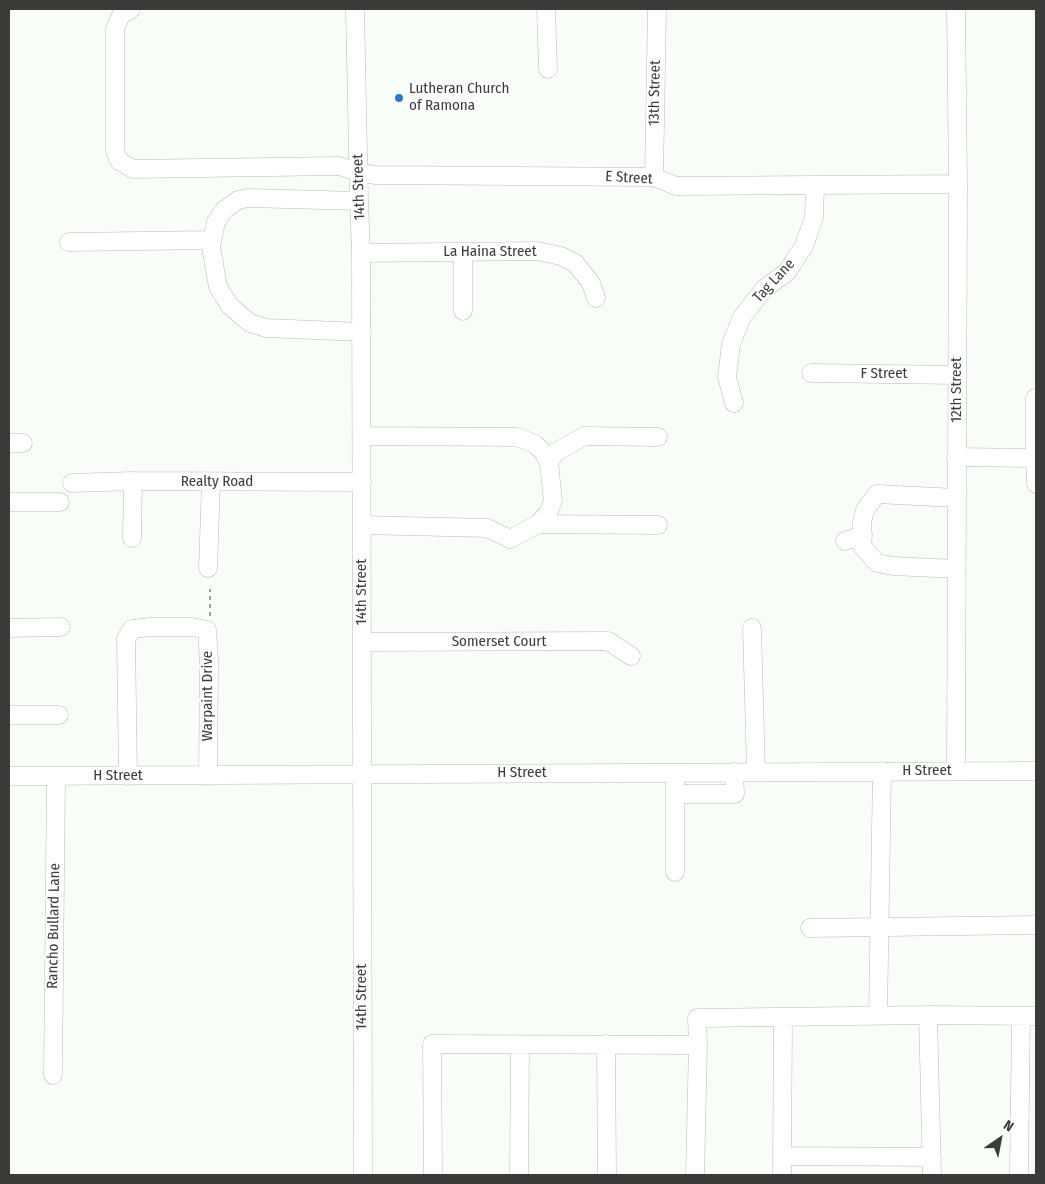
<!DOCTYPE html>
<html>
<head>
<meta charset="utf-8">
<style>
	body { margin:0 }
	#map { position:relative; width:1045px; height:1184px; overflow:hidden; background:#f8fdf7; font-family:"Fira Sans Condensed",sans-serif }
	canvas { display:block }
	.frame { position:absolute; inset:0; border:10px solid #3b3c3a; pointer-events:none }
	.north { position:absolute; left:975px; top:1114px; width:50px; height:50px; -webkit-text-stroke:4px #fff; paint-order:stroke; rotate:33deg; font-size:14px; font-weight:700; line-height:20px; text-align:center; color:#3b3c3a }
	.north::after { content:''; display:block; margin:auto; width:18px; height:22px; background:#3b3c3a; clip-path:polygon(50% 0,100% 100%,50% 72%,0 100%) }
</style>
</head>
<body>
<div id="map">
<canvas width="1045" height="1184"></canvas>
<div class="frame"></div>
<div class="north">N</div>
</div>
<script>
const ctx = document.querySelector('canvas').getContext('2d');
ctx.lineJoin = 'round';
const toPath = rows => new Path2D(rows.map(r => 'M' + r).join(''));
function stroke(path, color, width, dash) { ctx.strokeStyle = color; ctx.lineWidth = width; ctx.lineCap = dash ? 'butt' : 'round'; ctx.setLineDash(dash || []); ctx.stroke(path); }
function write(font, color, halo, rows, align = 'center') {
  ctx.font = font + ' "Fira Sans Condensed",sans-serif'; ctx.lineWidth = 4; ctx.setLineDash([]); ctx.textBaseline = 'middle'; ctx.strokeStyle = halo; ctx.fillStyle = color; for (const [text, x, y, turn = 0] of rows) {
    ctx.save(); ctx.translate(x, y); ctx.rotate((+turn || 0) * Math.PI / 180); ctx.textAlign = isNaN(turn) ? turn : align; if (halo) ctx.strokeText(text, 0, 0); ctx.fillText(text, 0, 0); ctx.restore();
  }
}
const path = toPath([
	[210,616,210,589]
]);
const minor = toPath([
	[131,9,121,15,115,29,115,151,119,161,133,169,339,166,358,172,374,175,654,177,676,186,958,184],
	[355,9,359,201,361,253,363,1175],
	[546,9,548,69],
	[654,177,657,9],
	[359,201,248,198,238,200,224,210,216,222,211,247,218,287,230,306,250,323,266,328,362,332],
	[69,242,212,240],
	[463,252,463,311],
	[361,253,537,251,561,256,575,263,591,283,596,298],
	[811,373,957,375],
	[734,403,727,377,731,344,742,317,764,289,787,272,804,246,814,217,815,186],
	[362,436,517,437,535,444,543,452,549,463],
	[9,443,23,443],
	[956,457,1035,458,1035,398],
	[1035,458,1036,484],
	[72,483,133,481,362,482],
	[9,502,60,502],
	[538,524,548,513,553,501,549,463,556,452,585,436,658,437],
	[362,525,487,528,510,539,538,524,658,525],
	[863,535,862,546,877,563,893,566,956,569],
	[132,538,133,481],
	[845,541,863,535,862,532,862,522,865,510,877,494,956,498],
	[208,568,211,482],
	[9,628,61,627],
	[752,628,756,772],
	[362,642,608,641,631,656],
	[9,715,59,715],
	[956,771,958,184,956,9],
	[675,773,675,872],
	[9,776,1036,771],
	[128,776,126,639,132,629,150,627,192,627,207,630,209,662,208,776],
	[675,794,735,794,734,772],
	[810,928,1036,925],
	[928,1015,932,1175],
	[878,1016,882,771],
	[606,1044,607,1175],
	[53,1075,56,776],
	[782,1156,932,1157],
	[433,1175,432,1044,698,1045],
	[519,1175,520,1045],
	[695,1175,698,1045,697,1018,928,1015,1036,1016],
	[782,1175,783,1017],
	[1019,1175,1021,1016]
]);
const markers = [
	[399,98,5,"#297bca"]
];
const poiNames = [
	["Lutheran Church",409,89],
	["of Ramona",409,106]
];
const streetNames = [
	["13th Street",655,93,-89],
	["E Street",629,178,3],
	["14th Street",359,187,-92],
	["La Haina Street",490,252],
	["Tag Lane",774,281,-47],
	["F Street",884,374],
	["12th Street",957,390,-90],
	["Realty Road",217,482],
	["14th Street",362,592,-90],
	["Somerset Court",499,642],
	["Warpaint Drive",208,696,-90],
	["H Street",927,771],
	["H Street",522,773],
	["H Street",118,776],
	["Rancho Bullard Lane",54,926,-89],
	["14th Street",362,997,-90]
];
stroke(minor, '#b7bcb6', 19);
stroke(path, '#9ea19d', 2, [4, 4]);
stroke(minor, '#fff', 18);
for (const [x, y, r, color] of markers) { const dot = new Path2D(); dot.arc(x, y, r, 0, 2 * Math.PI); ctx.fillStyle = color; ctx.fill(dot); stroke(dot, '#fff', 2); }
write('15px', '#3b3c3a', '#fff', poiNames, 'left');
write('15px', '#3b3c3a', '#fff', streetNames);
</script>
</body>
</html>
